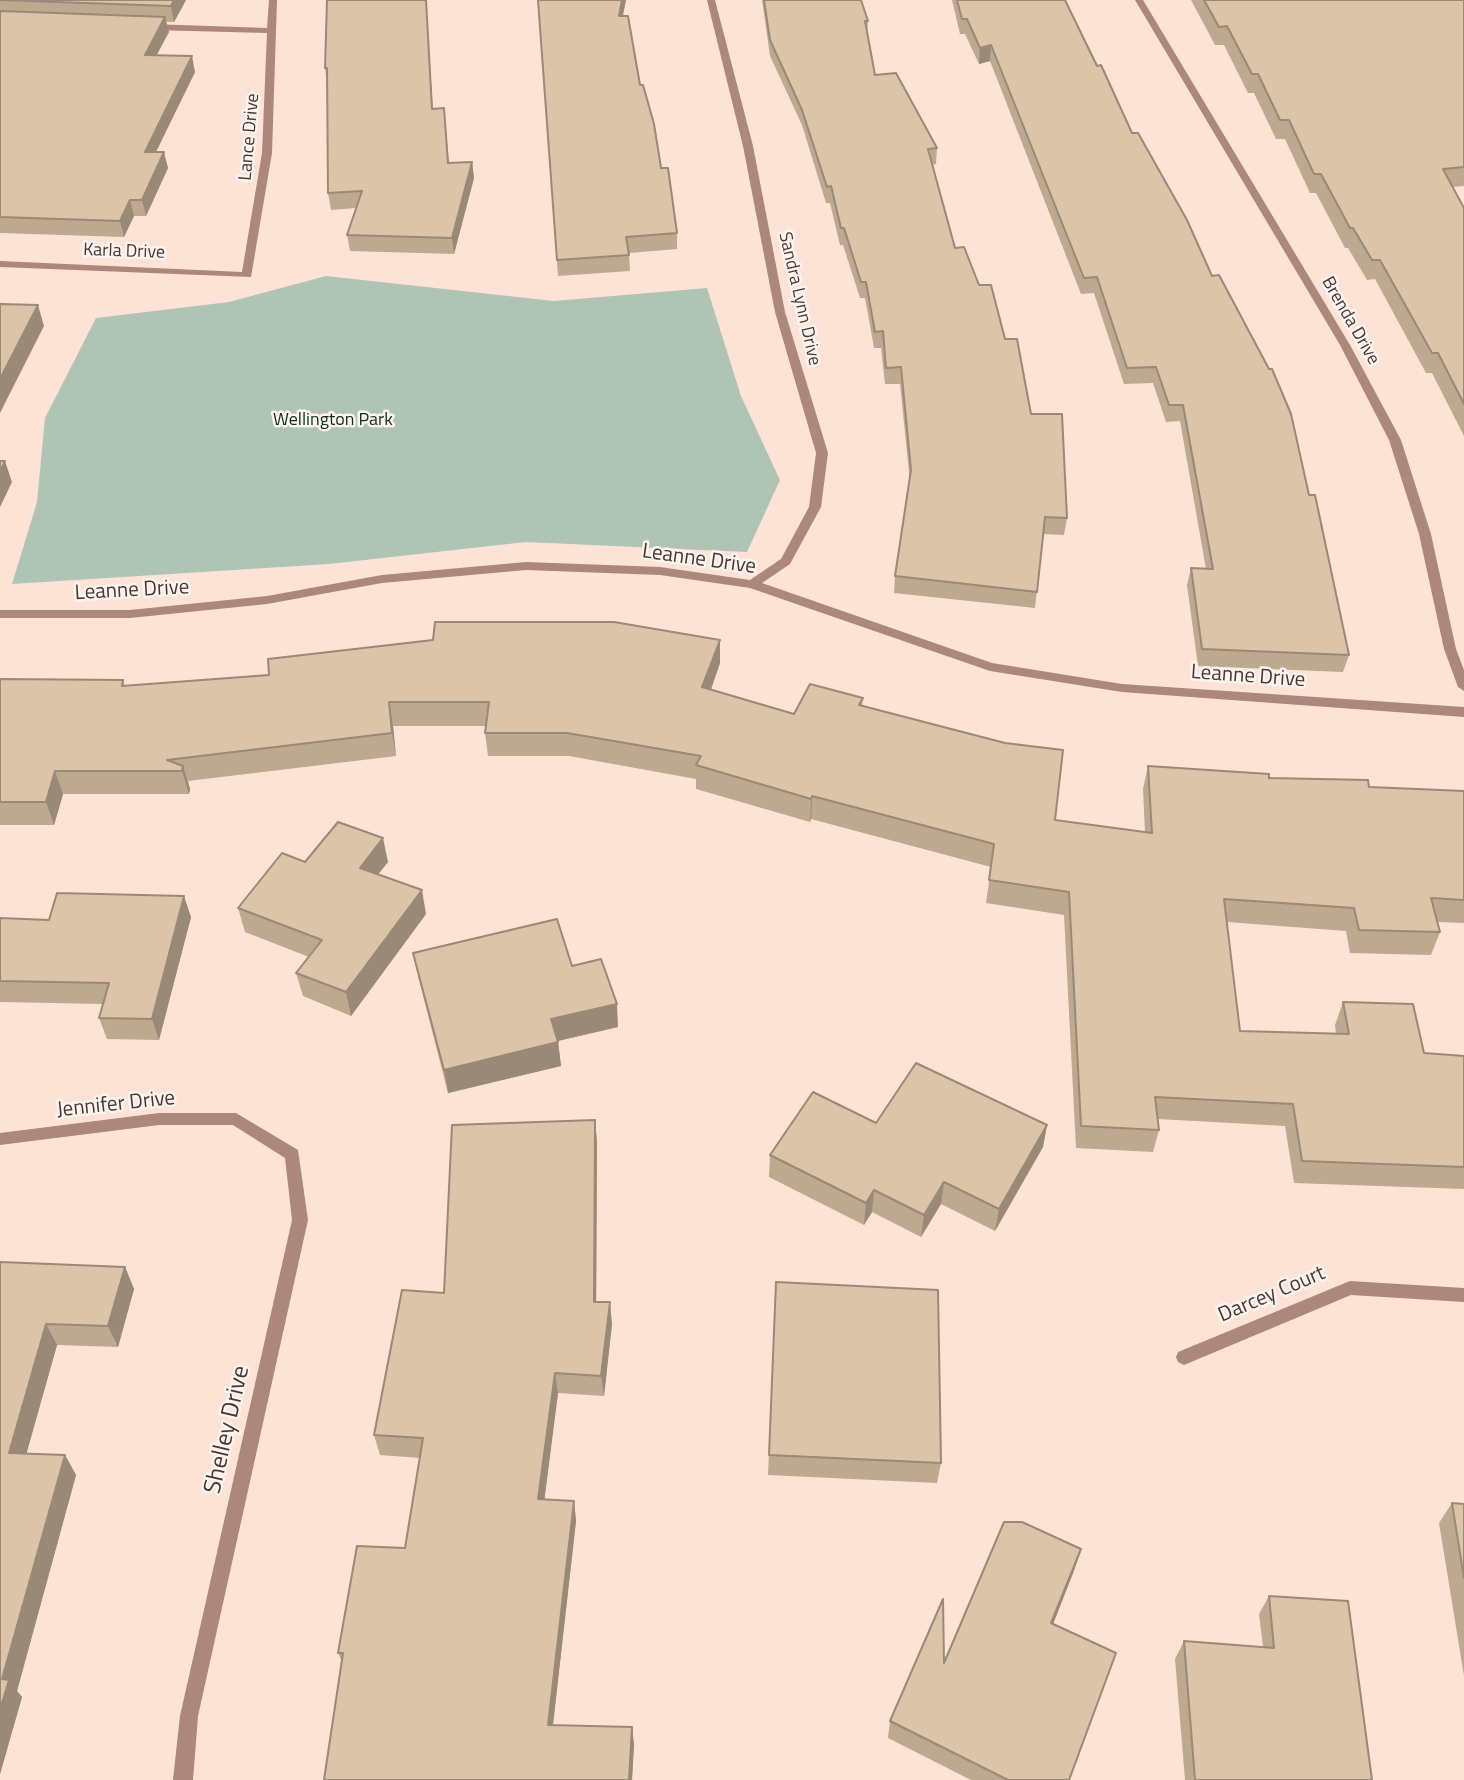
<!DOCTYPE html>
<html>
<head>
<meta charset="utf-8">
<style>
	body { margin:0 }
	canvas { display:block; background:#fde2d6 }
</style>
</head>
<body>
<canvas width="1464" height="1780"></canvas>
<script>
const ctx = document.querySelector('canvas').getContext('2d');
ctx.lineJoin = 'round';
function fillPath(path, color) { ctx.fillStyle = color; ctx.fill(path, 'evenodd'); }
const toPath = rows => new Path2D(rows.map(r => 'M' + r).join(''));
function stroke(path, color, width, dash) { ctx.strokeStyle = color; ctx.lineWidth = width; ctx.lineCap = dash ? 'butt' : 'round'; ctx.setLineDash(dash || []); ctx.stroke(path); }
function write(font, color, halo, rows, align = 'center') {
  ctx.font = font + ' "Titillium Web",sans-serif'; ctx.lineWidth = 5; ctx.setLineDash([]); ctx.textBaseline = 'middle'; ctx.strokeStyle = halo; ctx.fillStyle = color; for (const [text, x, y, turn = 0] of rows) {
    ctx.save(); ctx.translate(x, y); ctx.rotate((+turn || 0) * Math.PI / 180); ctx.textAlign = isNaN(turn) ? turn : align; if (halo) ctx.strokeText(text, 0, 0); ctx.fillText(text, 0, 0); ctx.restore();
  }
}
const green = toPath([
	[326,276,554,301,707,288,741,396,780,480,747,552,526,542,329,564,12,584,37,502,45,418,96,318,229,302]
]);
const street = toPath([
	[269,0,277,0,272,153,251,277,0,267,0,261,242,272,262,153,267,33,151,30,147,27,151,24,267,28,269,0],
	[707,0,715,0,753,146,785,312,828,453,821,507,790,564,762,583,992,663,1122,684,1464,707,1464,717,1122,692,990,671,750,588,660,575,526,570,382,583,267,604,130,618,0,618,0,610,130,610,267,596,382,575,526,562,660,567,750,580,781,559,809,507,816,453,775,312,743,146,707,0],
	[1135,0,1143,0,1350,345,1401,440,1431,534,1456,649,1464,670,1464,691,1458,687,1444,649,1419,534,1389,440,1340,345,1135,0],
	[159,1113,236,1113,298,1150,308,1220,198,1716,193,1780,173,1780,180,1716,292,1220,285,1158,233,1125,159,1125,0,1145,0,1133,159,1113],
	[1350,1281,1464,1288,1464,1302,1351,1295,1184,1365,1178,1362,1176,1357,1178,1352,1350,1281]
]);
const wall = toPath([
	[0,0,186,0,174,22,166,22,169,32,157,55,195,72,156,152,168,168,146,216,134,216,124,237,0,233],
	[538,0,623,16,677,233,677,249,629,253,630,271,558,276],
	[762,0,861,0,868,21,867,33,875,75,937,148,936,164,932,165,955,248,979,285,1005,339,1067,518,1064,535,1043,534,1035,608,894,593,895,576,910,482,900,384,885,384,881,348,874,348,865,298,860,298,843,245,840,245,830,203,826,203,802,125,770,56],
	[952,0,1065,0,1132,133,1309,495,1349,655,1343,672,1198,666,1187,585,1191,568,1206,569,1180,421,1166,422,1153,383,1124,384,1094,293,1081,294,990,61,979,64,965,34,960,34],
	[1191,0,1464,0,1464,186,1453,187,1464,208,1464,436,1432,373,1426,373,1375,279,1367,280,1348,248,1345,248,1316,193,1310,193,1285,139,1276,139,1254,93,1248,93,1224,45,1215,45],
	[427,22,433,109,444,108,449,163,472,162,474,178,454,254,350,251,347,235,356,208,331,210,328,193,327,83,325,68],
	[720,640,720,663,711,690,794,714,863,698,862,706,1055,820,1145,832,1143,789,1148,766,1369,787,1464,791,1464,923,1437,922,1440,932,1431,955,1350,953,1346,931,1227,922,1240,1031,1336,1034,1335,1025,1343,1002,1424,1053,1464,1056,1464,1189,1294,1183,1285,1126,1158,1119,1159,1130,1153,1152,1076,1148,1064,915,986,903,991,867,811,819,810,822,696,789,696,779,569,756,488,756,485,733,486,726,393,726,396,756,188,781,190,789,189,794,63,794,54,825,0,825,0,679,123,680,125,686],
	[305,862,388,862,378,874,426,914,351,1016,303,996,296,973,309,957,245,932,238,908],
	[191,917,159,1040,107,1039,99,1018,103,1004,0,1002,0,918,49,920],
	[413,953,572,966,618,1027,558,1041,561,1066,448,1093,418,976],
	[595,1120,597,1143,596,1302,612,1324,604,1396,558,1393,544,1500,574,1501,576,1521,553,1725,634,1744,632,1780,324,1780,342,1662,338,1653,405,1548,420,1458,380,1455,374,1435,444,1293],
	[876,1123,1047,1125,1043,1147,995,1231,941,1204,921,1237,872,1212,864,1225,769,1177,770,1155],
	[0,1262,125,1267,134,1289,118,1347,57,1345,26,1454,65,1455,76,1475,17,1691,22,1697,0,1774],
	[776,1282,941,1463,937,1483,768,1475],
	[1452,1503,1464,1504,1464,1676,1439,1523],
	[1075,1568,1053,1624,1069,1780,971,1780,888,1738,890,1721,944,1663],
	[1269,1596,1372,1780,1185,1780,1175,1659,1184,1641,1263,1647,1259,1614]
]);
const shadedWall = toPath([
	[174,0,186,0,174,22,171,6],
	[622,0,626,0,620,31,619,16],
	[165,17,169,32,148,70,145,55],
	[991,45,990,61,979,64,980,48],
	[192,56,195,72,148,168,145,152],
	[164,152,168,168,146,216,142,200],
	[472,162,474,178,454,254,452,238],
	[130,200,134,216,124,237,120,221],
	[38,305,44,326,0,413,0,379],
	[5,461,12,482,0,507,0,472],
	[720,640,720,663,703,711,702,687],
	[389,702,393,726,396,756,392,733],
	[183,766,190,789,189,794,182,771],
	[55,771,63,794,54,825,46,802],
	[812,796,811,819,810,822,811,799],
	[383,838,388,862,365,891,360,868],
	[422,890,426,914,351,1016,346,992],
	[184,896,191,917,159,1040,152,1019],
	[617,1004,618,1027,553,1042,551,1019],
	[558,1042,561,1066,448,1093,444,1070],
	[595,1120,597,1143,596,1323,594,1302],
	[1047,1125,1043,1147,995,1231,999,1209],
	[944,1182,941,1204,921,1237,924,1215],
	[874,1190,872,1212,864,1225,866,1203],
	[125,1267,134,1289,118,1347,108,1326],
	[610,1302,612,1324,604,1396,601,1376],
	[46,1324,57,1345,21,1473,9,1453],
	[555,1373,558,1393,542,1519,538,1499],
	[65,1455,76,1475,17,1691,22,1697,0,1774,0,1710,2,1679],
	[574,1501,576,1521,551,1742,548,1725],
	[1081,1549,1075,1568,1046,1642,1051,1623],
	[632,1727,634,1744,632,1780,629,1780]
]);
const building = toPath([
	[0,0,174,0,171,6,0,0],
	[327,0,426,0,432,109,444,108,448,163,472,162,452,238,347,235,362,191,328,193,327,68,325,68,327,0],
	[538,0,622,0,619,16,628,16,640,85,643,85,654,124,661,168,668,168,677,233,626,237,629,255,557,260,538,0],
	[764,0,861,0,868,21,865,21,875,75,896,73,937,148,928,149,955,248,964,247,979,285,991,285,1005,339,1017,339,1031,414,1062,414,1067,518,1045,517,1037,592,895,576,911,470,901,367,886,368,883,331,875,332,866,282,861,282,844,228,841,228,831,186,827,187,802,110,770,40,764,0],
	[957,0,1065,0,1097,66,1101,65,1132,133,1138,133,1187,220,1212,276,1219,275,1269,369,1272,369,1291,414,1309,495,1315,495,1349,655,1202,649,1191,568,1213,569,1183,405,1169,405,1156,367,1127,368,1097,277,1084,278,991,45,980,48,967,19,962,19,957,0],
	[1204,0,1464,0,1464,167,1443,169,1464,208,1464,404,1438,353,1432,353,1380,260,1372,260,1353,228,1350,228,1321,174,1314,174,1289,120,1280,120,1258,74,1252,74,1227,26,1219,27,1204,0],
	[0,11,165,17,145,55,192,56,145,152,164,152,142,200,130,200,120,221,0,217,0,11],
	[0,304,38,305,0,379,0,304],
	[0,461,5,461,0,472,0,461],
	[435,622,614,622,720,640,702,687,794,714,810,684,863,698,859,705,1005,743,1063,750,1055,820,1152,833,1148,766,1269,774,1269,778,1368,780,1369,787,1464,791,1464,900,1431,898,1440,932,1359,930,1354,908,1224,899,1240,1031,1349,1034,1343,1002,1413,1004,1424,1053,1464,1056,1464,1167,1302,1161,1293,1104,1155,1097,1159,1130,1081,1126,1069,892,989,880,994,844,812,796,811,799,696,765,701,756,567,733,485,733,489,702,389,702,392,733,167,760,183,766,182,771,55,771,46,802,0,802,0,679,123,680,122,686,269,675,268,659,433,640,435,622],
	[338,822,383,838,360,868,422,890,346,992,296,973,322,940,238,908,282,853,305,862,338,822],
	[57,893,184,896,152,1019,99,1018,109,983,0,981,0,918,49,920,57,893],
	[557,919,572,966,601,959,617,1004,551,1019,558,1042,444,1070,413,953,557,919],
	[916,1063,1047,1125,999,1209,944,1182,924,1215,874,1190,866,1203,770,1155,813,1092,876,1123,916,1063],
	[595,1120,594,1302,610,1302,601,1376,555,1373,538,1499,574,1501,548,1725,632,1727,629,1780,324,1780,343,1653,338,1653,357,1546,405,1548,423,1438,374,1435,402,1290,444,1293,452,1125,595,1120],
	[0,1262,125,1267,108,1326,46,1324,9,1453,65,1455,2,1679,9,1680,0,1710,0,1262],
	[776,1282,938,1290,941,1463,769,1455,776,1282],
	[1452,1503,1464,1504,1464,1578,1452,1503],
	[1004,1522,1022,1522,1081,1549,1051,1623,1116,1653,1069,1780,1008,1780,890,1721,943,1599,944,1663,1004,1522],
	[1269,1596,1348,1601,1372,1780,1195,1780,1184,1641,1274,1648,1269,1596]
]);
const farStreetnames = [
	["Lance Drive",250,137,-85],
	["Karla Drive",124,252,2],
	["Sandra Lynn Drive",799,299,77],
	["Brenda Drive",1350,321,60]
];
const farParknames = [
	["Wellington Park",333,421]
];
const streetNames = [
	["Leanne Drive",699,560,8],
	["Leanne Drive",132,591,-3],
	["Leanne Drive",1248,677,4],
	["Jennifer Drive",116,1105,-6],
	["Darcey Court",1272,1295,-23]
];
const nearStreetnames = [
	["Shelley Drive",228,1430,-77]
];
fillPath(green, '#b0c4b5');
fillPath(street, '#ac877b');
fillPath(wall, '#bda990');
fillPath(shadedWall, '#9a8976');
fillPath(building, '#dcc4a8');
stroke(building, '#9a8976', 2);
write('18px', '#443934', '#fef3ee', farStreetnames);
write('18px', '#0a321b', '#fef3ee', farParknames);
write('21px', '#443934', '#fef3ee', streetNames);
write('24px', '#443934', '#fef3ee', nearStreetnames);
</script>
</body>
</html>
